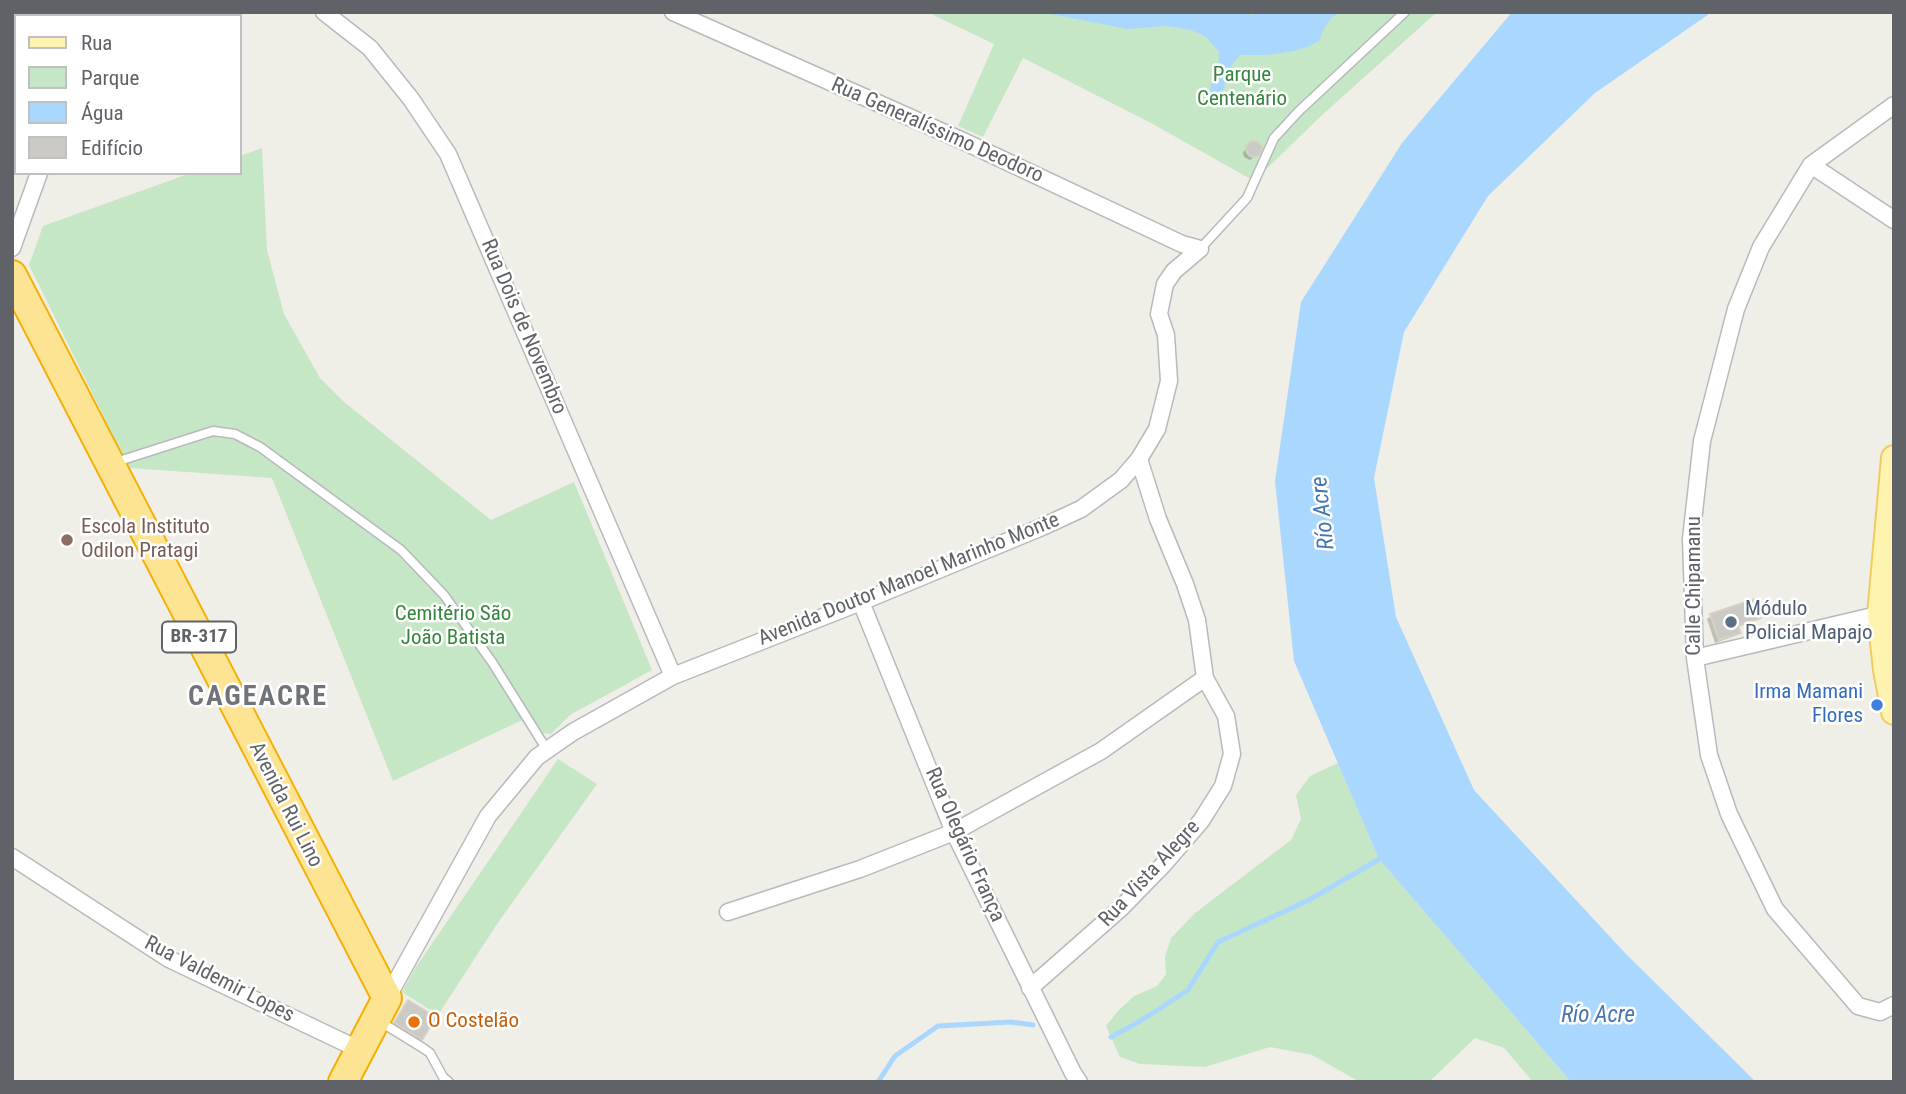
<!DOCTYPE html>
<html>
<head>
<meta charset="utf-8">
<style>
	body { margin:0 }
	#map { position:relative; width:1906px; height:1094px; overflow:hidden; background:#f0efe7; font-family:"Roboto Condensed",sans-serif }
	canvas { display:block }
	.frame { position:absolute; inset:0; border:14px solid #5f6267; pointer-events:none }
	.legend { position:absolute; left:14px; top:14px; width:228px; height:161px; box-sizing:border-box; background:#fff; border:2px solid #bfc0c2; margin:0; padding:9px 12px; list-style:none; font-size:21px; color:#5f6267 }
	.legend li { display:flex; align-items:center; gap:14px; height:35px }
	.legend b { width:35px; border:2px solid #bfc0c2 }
</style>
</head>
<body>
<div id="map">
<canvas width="1906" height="1094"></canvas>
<div class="frame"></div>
<ul class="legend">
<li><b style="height:9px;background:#fef3af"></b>Rua</li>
<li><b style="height:19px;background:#c5e7c5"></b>Parque</li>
<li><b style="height:19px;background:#aad7fe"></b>Água</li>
<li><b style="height:19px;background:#cccac4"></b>Edifício</li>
</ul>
</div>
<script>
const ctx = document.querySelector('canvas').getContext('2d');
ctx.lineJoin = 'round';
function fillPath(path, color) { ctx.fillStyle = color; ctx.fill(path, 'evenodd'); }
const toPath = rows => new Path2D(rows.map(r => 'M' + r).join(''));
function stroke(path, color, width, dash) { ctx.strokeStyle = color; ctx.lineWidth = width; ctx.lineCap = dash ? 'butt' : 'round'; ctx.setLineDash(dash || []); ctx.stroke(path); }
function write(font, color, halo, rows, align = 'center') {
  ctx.font = font + ' "Roboto Condensed",sans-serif'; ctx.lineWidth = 5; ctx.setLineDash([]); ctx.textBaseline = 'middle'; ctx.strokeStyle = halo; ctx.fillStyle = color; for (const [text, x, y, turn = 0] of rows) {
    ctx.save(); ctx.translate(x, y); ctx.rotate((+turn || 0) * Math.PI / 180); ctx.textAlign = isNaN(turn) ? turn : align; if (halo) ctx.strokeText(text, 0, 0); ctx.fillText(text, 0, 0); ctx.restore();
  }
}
const green = toPath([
	[927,12,1437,12,1321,116,1254,181,1151,123,1023,58,983,137,958,126,994,44],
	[262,148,267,250,284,314,320,378,343,401,491,520,574,482,652,670,570,715,551,734,543,733,531,716,393,781,272,478,129,468,29,265,43,226,191,173,240,173,240,156],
	[558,759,597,784,497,924,438,1015,402,992,414,970],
	[1338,763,1379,859,1571,1082,1533,1082,1504,1048,1475,1038,1431,1080,1426,1082,1360,1082,1312,1055,1270,1047,1205,1067,1140,1064,1120,1057,1106,1026,1118,1011,1134,996,1157,986,1166,974,1165,957,1171,938,1195,913,1291,840,1301,819,1296,795,1310,776]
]);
const water = toPath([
	[1041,12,1246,12,1251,15,1268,12,1340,12,1331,18,1322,32,1319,41,1307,47,1294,51,1268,55,1240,55,1233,63,1220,98,1214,100,1209,93,1218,65,1219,52,1206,37,1191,30,1167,26,1127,29],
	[1512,12,1712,12,1595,93,1488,196,1404,332,1374,478,1396,617,1474,790,1626,954,1756,1082,1571,1082,1379,859,1294,661,1275,481,1301,302,1402,143]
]);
const shadow = toPath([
	[1252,143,1255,143,1259,147,1258,154,1250,160,1244,157,1243,152],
	[1711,616,1759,618,1755,621,1737,627,1739,633,1735,636,1715,643,1707,619],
	[409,1002,421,1039,412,1047,387,1031]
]);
const stream = toPath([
	[1111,1037,1142,1020,1188,990,1218,942,1309,900,1383,857],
	[878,1082,895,1056,938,1026,1011,1022,1033,1025]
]);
const building = toPath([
	'1246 149a8 8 0 1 1 16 0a8 8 0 1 1-16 0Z',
	[1755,599,1761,618,1738,626,1741,633,1719,640,1710,614,1755,599],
	[408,1000,436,1017,422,1040,394,1023,408,1000]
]);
const lane = toPath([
	[1200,249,1247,198,1274,138,1299,111,1405,12],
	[116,462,213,431,235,434,260,447,401,550,444,595,492,662,547,750],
	[379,1021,423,1048,430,1053,443,1077,449,1082]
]);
const street = toPath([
	[324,12,370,48,411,99,448,154,673,676],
	[673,12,963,141,1182,244,1200,249],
	[95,16,97,12],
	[1894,105,1811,165,1761,247,1736,309,1702,441,1691,539,1695,658,1709,755,1729,814,1775,909,1858,1006,1880,1012,1894,1005],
	[1811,165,1894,220],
	[12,248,39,173],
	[861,602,954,832,1073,1073,1079,1082],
	[1695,658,1894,611],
	[12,857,169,959,360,1050],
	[728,912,860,869,954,832,1101,751,1205,678],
	[1030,988,1121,908,1163,865,1201,821,1223,786,1232,754,1226,716,1205,678,1197,620,1185,584,1158,519,1139,459],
	[387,998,488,816,537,757,573,732,673,676,861,602,1042,527,1081,509,1121,480,1139,459,1157,429,1169,381,1166,335,1159,314,1165,284,1174,271,1200,249]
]);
const primary = toPath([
	[1894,458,1880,615,1886,670,1894,712]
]);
const highway = toPath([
	[12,275,387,998,343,1082]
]);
const markers = [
	[67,540,7,"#8d6e63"],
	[1731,622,7,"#5c6f8a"],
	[1877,705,7,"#3f7fe0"],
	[414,1022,7,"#e8710a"]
];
const shields = [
	[199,637,74]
];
const shieldNames = [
	["BR-317",199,637]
];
const parkNames = [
	["Parque",1242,76],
	["Centenário",1242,100],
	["Cemitério São",453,615],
	["João Batista",453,639]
];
const streetNames = [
	["Rua Generalíssimo Deodoro",937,131,24],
	["Rua Dois de Novembro",523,327,67],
	["Avenida Doutor Manoel Marinho Monte",909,580,-22],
	["Calle Chipamanu",1695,586,-90],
	["Avenida Rui Lino",285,805,63],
	["Rua Olegário França",964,845,66],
	["Rua Vista Alegre",1150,874,-47],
	["Rua Valdemir Lopes",219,980,27]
];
const educationNames = [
	["Escola Instituto",81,528],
	["Odilon Pratagi",81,552]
];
const serviceNames = [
	["Módulo",1745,610],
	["Policial Mapajo",1745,634]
];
const shopNames = [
	["Irma Mamani",1863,693],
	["Flores",1863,717]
];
const foodNames = [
	["O Costelão",428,1022]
];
const waterNames = [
	["Río Acre",1324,513,-96],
	["Río Acre",1598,1016]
];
const districtNames = [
	["CAGEACRE",258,698]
];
fillPath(green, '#c5e7c5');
fillPath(water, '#aad7fe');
fillPath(shadow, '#0003');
stroke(stream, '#aad7fe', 5);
fillPath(building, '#cccac4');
stroke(building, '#d5d1c5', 2);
stroke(lane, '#b7b9bd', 11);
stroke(street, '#b7b9bd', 19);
stroke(primary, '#f0cb60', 28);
stroke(highway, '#f5af03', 32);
stroke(lane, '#fff', 8);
stroke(street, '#fff', 16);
stroke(primary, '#fef3af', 24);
stroke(highway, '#fce493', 28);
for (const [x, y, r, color] of markers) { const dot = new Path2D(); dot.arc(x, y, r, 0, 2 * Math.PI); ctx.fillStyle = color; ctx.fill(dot); stroke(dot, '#fff', 2.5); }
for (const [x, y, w] of shields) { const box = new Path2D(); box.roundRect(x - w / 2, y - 15.5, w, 31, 5); ctx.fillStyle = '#fff'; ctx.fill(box); stroke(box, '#5f6267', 2); }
write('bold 19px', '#5f6267', null, shieldNames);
write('21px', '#37863d', '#fff', parkNames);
write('21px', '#5f6267', '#fff', streetNames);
write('21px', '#785e54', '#fff', educationNames, 'left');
write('21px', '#4e5e75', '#fff', serviceNames, 'left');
write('21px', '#366cbe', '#fff', shopNames, 'right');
write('21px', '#c56008', '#fff', foodNames, 'left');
write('italic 23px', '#4477b1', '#fff', waterNames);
ctx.letterSpacing = '2px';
write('bold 28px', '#707479', '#fff', districtNames);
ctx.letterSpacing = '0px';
</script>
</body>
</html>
